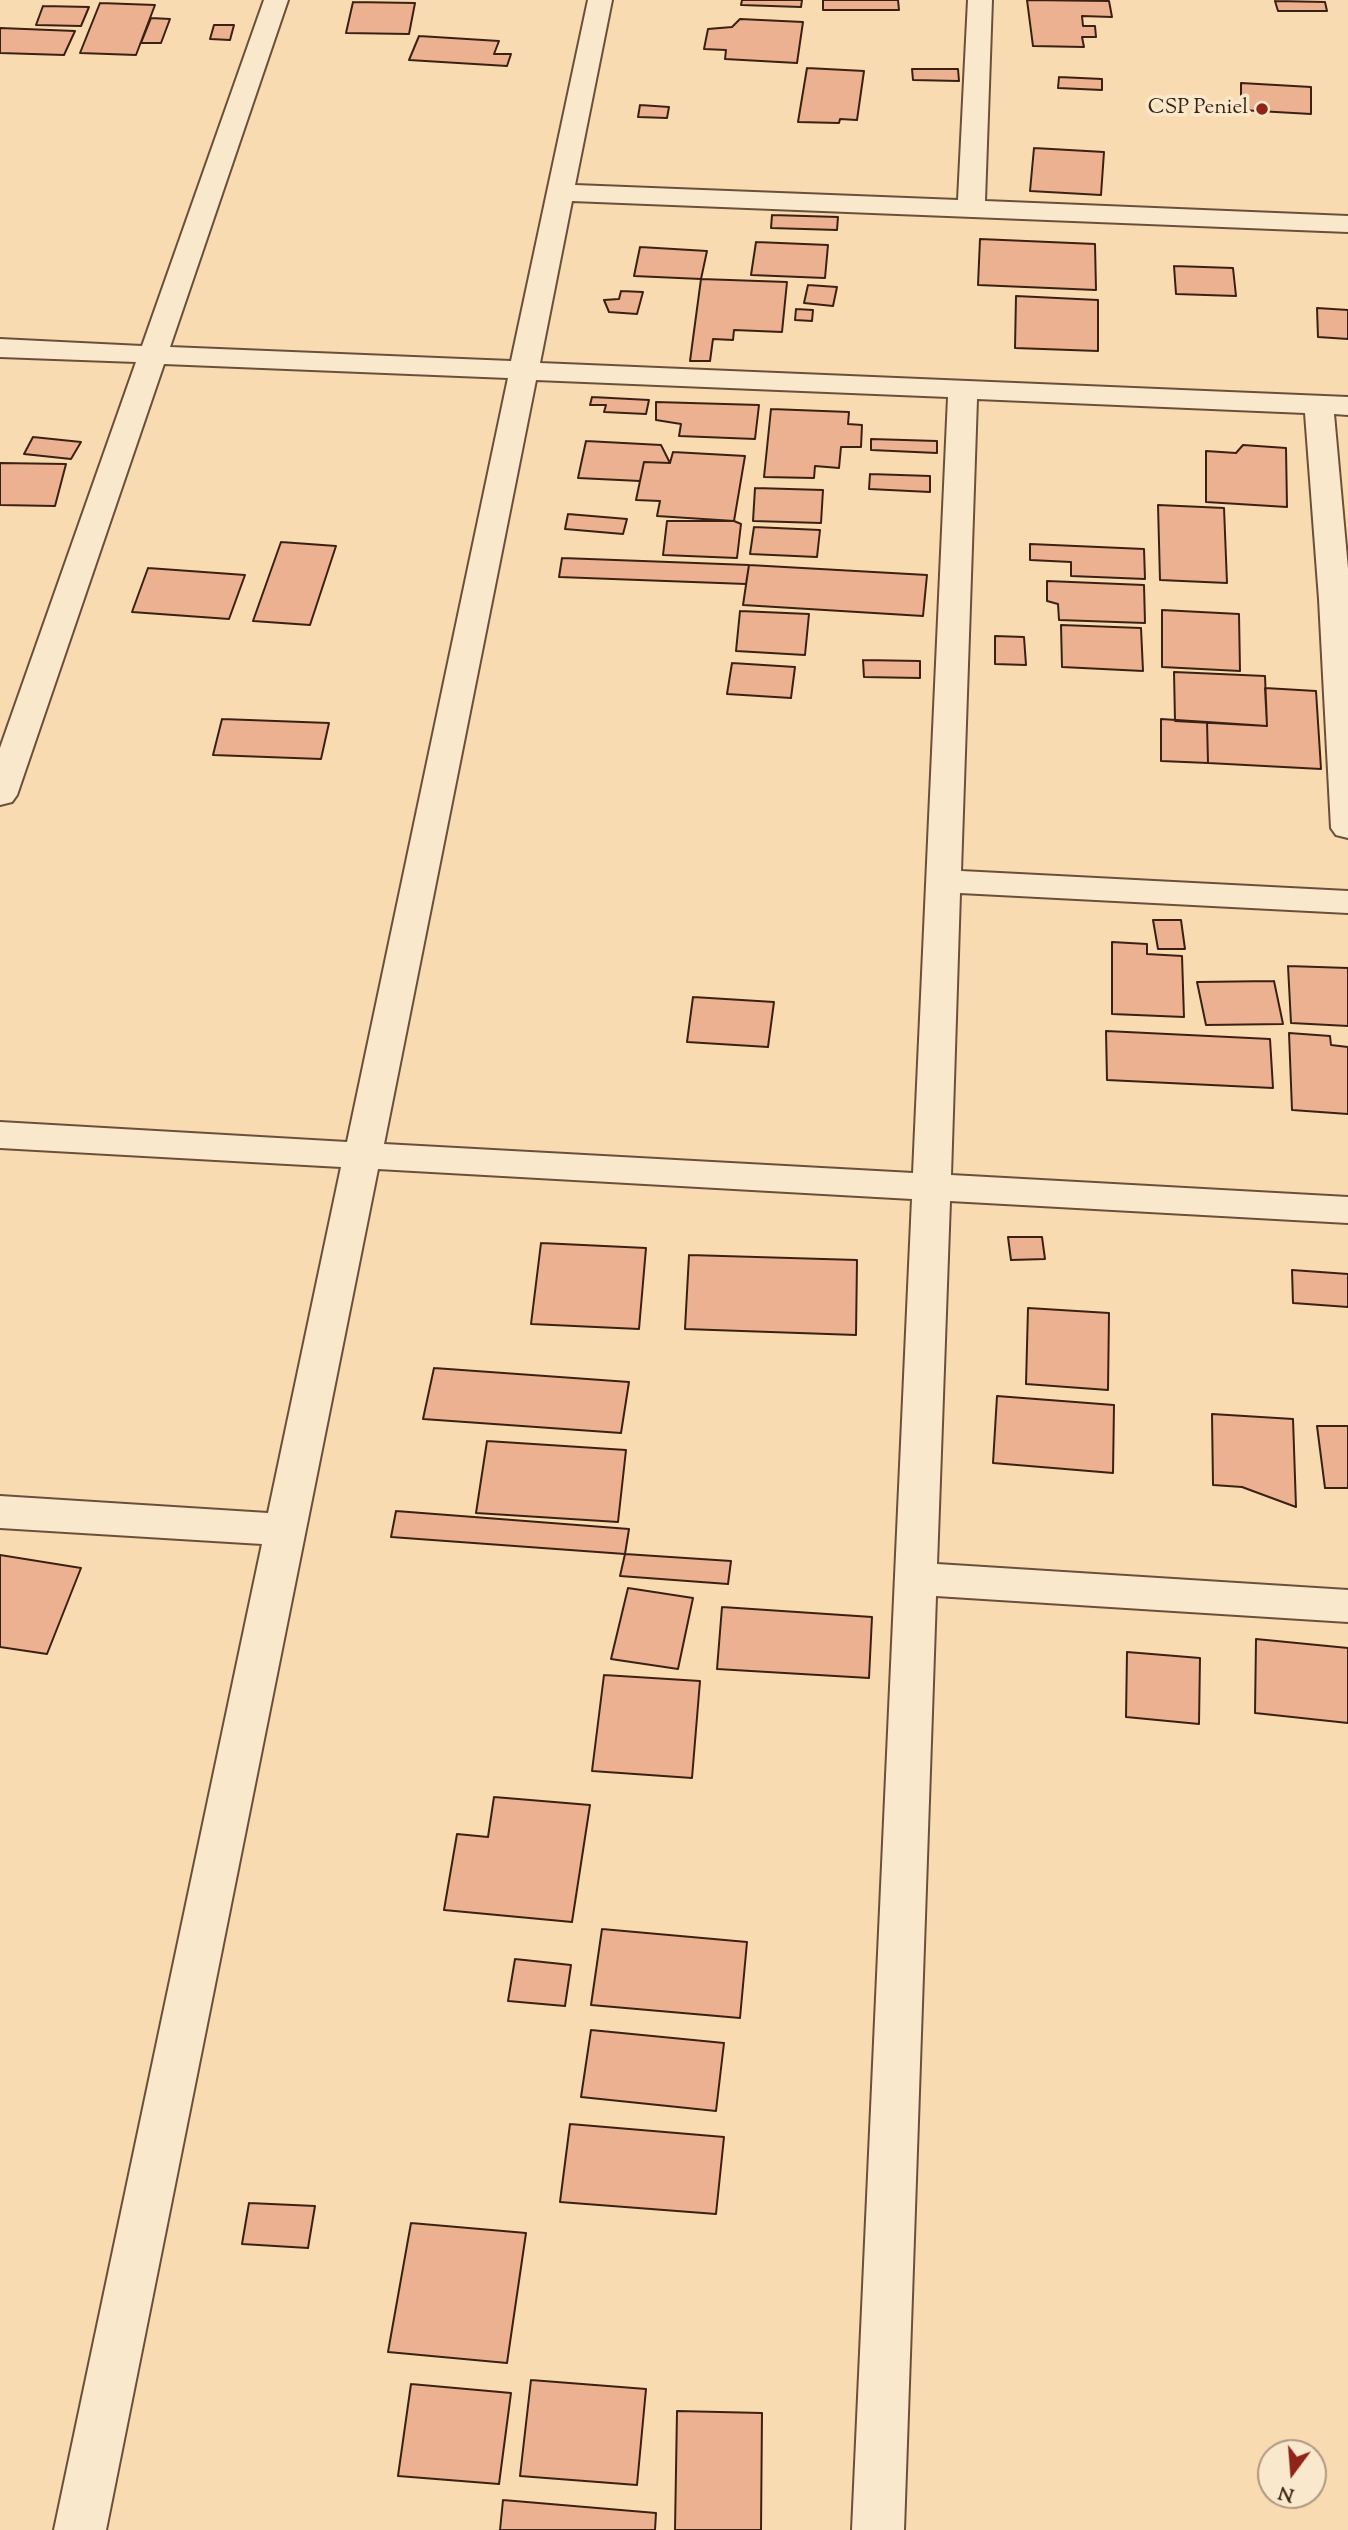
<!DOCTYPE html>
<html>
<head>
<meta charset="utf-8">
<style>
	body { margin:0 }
	#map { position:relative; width:1348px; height:2530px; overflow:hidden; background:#f8dbb0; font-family:"Sorts Mill Goudy",serif }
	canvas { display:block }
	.north { position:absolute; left:1257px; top:2439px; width:70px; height:70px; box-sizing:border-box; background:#fae8cc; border:2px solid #ae9882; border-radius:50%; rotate:196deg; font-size:19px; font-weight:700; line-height:28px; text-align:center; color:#3b2114 }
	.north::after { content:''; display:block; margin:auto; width:24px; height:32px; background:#8f2418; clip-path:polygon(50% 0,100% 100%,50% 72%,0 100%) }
</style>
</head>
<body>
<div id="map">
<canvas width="1348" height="2530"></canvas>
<div class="north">N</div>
</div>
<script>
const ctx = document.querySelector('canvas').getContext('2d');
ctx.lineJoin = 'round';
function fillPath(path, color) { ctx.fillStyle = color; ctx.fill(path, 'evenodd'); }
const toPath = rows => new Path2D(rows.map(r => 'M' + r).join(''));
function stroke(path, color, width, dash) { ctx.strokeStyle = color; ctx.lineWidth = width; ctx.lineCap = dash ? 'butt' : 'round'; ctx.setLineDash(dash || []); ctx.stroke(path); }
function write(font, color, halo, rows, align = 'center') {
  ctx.font = font + ' "Sorts Mill Goudy",serif'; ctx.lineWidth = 7; ctx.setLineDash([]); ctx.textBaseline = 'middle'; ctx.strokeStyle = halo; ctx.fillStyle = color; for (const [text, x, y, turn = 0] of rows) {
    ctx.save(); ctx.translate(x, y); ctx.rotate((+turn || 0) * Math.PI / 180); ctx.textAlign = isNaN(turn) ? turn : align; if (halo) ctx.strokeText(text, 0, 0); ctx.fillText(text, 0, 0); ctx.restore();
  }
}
const building = toPath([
	[742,0,802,0,801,7,741,5,742,0],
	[823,0,898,0,899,10,823,10,823,0],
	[1027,0,1109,1,1112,17,1082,16,1083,26,1095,26,1096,37,1082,37,1084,47,1033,46,1027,0],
	[1275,1,1325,2,1327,11,1278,11,1275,1],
	[353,2,415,3,409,34,346,33,353,2],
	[100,3,155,5,136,55,80,53,100,3],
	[43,6,89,7,81,26,36,25,43,6],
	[151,18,170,19,161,43,141,43,151,18],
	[740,19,803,22,797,63,725,59,726,50,704,49,708,29,732,27,740,19],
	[214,25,234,25,230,40,210,39,214,25],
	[0,28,75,31,64,55,0,53,0,28],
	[419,36,499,41,494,54,511,54,507,66,409,60,419,36],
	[807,68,864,71,857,120,840,119,839,123,798,122,807,68],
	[912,69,958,69,959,81,913,80,912,69],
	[1059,77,1102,79,1102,90,1058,88,1059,77],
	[1241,83,1311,87,1311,114,1241,110,1241,83],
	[640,105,669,107,667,118,638,117,640,105],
	[1034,148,1104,152,1101,195,1030,191,1034,148],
	[772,215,838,217,837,230,771,228,772,215],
	[980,239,1095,244,1096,290,978,285,980,239],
	[756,242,828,245,825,278,751,275,756,242],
	[640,247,707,251,701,279,634,276,640,247],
	[1174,266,1233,268,1236,296,1176,294,1174,266],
	[701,279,787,282,782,332,734,330,733,340,713,339,710,361,690,361,701,279],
	[808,285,837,287,833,306,804,303,808,285],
	[621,291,643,292,637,314,609,312,604,300,619,299,621,291],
	[1016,296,1098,300,1098,351,1015,348,1016,296],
	[1317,308,1348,310,1348,339,1318,337,1317,308],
	[796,309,813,310,812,321,795,320,796,309],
	[592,397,649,400,646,414,604,412,606,405,590,405,592,397],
	[656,402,759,405,755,439,679,436,681,424,656,420,656,402],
	[771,409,849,412,848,424,862,425,861,447,841,447,839,468,815,466,814,478,764,477,771,409],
	[33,437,81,442,71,459,24,454,33,437],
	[871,439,937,441,937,453,871,450,871,439],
	[586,441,661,445,670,463,644,462,640,481,578,478,586,441],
	[1243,445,1286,448,1287,507,1206,502,1206,451,1236,453,1243,445],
	[673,452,745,456,734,521,657,516,660,501,636,500,644,462,670,463,673,452],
	[0,463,66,464,55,506,0,505,0,463],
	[870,474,930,476,930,492,869,489,870,474],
	[755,488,823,490,821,523,753,521,755,488],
	[1158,505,1224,508,1227,583,1160,580,1158,505],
	[568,514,627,519,623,534,565,529,568,514],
	[667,521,734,521,741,524,737,558,663,555,667,521],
	[754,527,820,530,817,557,750,554,754,527],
	[281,542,336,546,310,625,253,621,281,542],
	[1030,544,1144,549,1145,579,1071,576,1071,562,1030,560,1030,544],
	[562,558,749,565,746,584,559,577,562,558],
	[749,565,927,575,923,616,743,605,749,565],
	[148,568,245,575,229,619,132,612,148,568],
	[1047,581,1144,585,1145,623,1059,620,1058,604,1047,601,1047,581],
	[1162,610,1239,614,1240,671,1162,667,1162,610],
	[740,611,809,614,805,655,736,651,740,611],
	[1061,625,1141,628,1143,671,1062,667,1061,625],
	[995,636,1024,637,1026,665,995,664,995,636],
	[863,660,920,661,920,678,864,677,863,660],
	[732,663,795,667,791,698,727,694,732,663],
	[1174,672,1265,676,1267,726,1175,721,1174,672],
	[1265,688,1316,691,1321,769,1208,763,1207,722,1267,726,1265,688],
	[222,719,329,723,321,759,213,755,222,719],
	[1161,719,1207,722,1208,763,1161,761,1161,719],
	[1153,920,1181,920,1185,949,1158,949,1153,920],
	[1112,942,1147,944,1147,954,1182,956,1184,1017,1112,1014,1112,942],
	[1288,966,1348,968,1348,1026,1291,1023,1288,966],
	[1274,981,1283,1024,1206,1025,1197,982,1274,981],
	[693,997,774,1002,768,1047,687,1042,693,997],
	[1106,1031,1270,1039,1273,1088,1107,1080,1106,1031],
	[1289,1033,1330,1036,1331,1045,1348,1047,1348,1114,1292,1110,1289,1033],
	[1008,1237,1042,1237,1045,1259,1011,1260,1008,1237],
	[541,1243,646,1248,639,1329,531,1324,541,1243],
	[689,1255,857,1260,856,1335,685,1329,689,1255],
	[1292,1270,1348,1274,1348,1307,1293,1303,1292,1270],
	[1028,1308,1109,1313,1108,1390,1026,1384,1028,1308],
	[434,1368,629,1382,621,1433,423,1419,434,1368],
	[997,1396,1114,1405,1113,1473,993,1463,997,1396],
	[1212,1414,1293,1419,1296,1507,1242,1487,1213,1485,1212,1414],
	[1317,1426,1348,1426,1348,1488,1325,1488,1317,1426],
	[487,1441,626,1450,618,1522,476,1513,487,1441],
	[396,1511,629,1529,625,1554,391,1537,396,1511],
	[625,1554,731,1561,728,1584,620,1576,625,1554],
	[0,1555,81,1568,47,1654,0,1647,0,1555],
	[628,1588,693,1598,678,1669,611,1659,628,1588],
	[722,1607,872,1617,869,1678,717,1669,722,1607],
	[1256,1639,1348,1648,1348,1723,1255,1713,1256,1639],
	[1127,1652,1200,1658,1199,1724,1126,1717,1127,1652],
	[604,1675,700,1681,692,1778,592,1771,604,1675],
	[494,1797,590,1805,572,1922,444,1910,457,1834,488,1837,494,1797],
	[602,1929,747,1942,740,2018,591,2005,602,1929],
	[515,1959,571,1965,565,2006,508,2001,515,1959],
	[591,2030,724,2043,716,2111,581,2097,591,2030],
	[570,2124,724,2137,716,2214,560,2202,570,2124],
	[249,2203,315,2206,308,2248,242,2244,249,2203],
	[411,2223,526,2233,507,2363,388,2352,411,2223],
	[531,2380,646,2389,637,2485,520,2476,531,2380],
	[411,2384,511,2393,499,2484,398,2476,411,2384],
	[677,2411,762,2413,761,2530,675,2530,677,2411],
	[503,2500,656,2513,655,2530,500,2530,503,2500]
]);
const minor = toPath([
	[264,0,288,0,170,347,511,361,588,0,612,0,575,185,958,200,968,0,992,0,985,201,1348,216,1348,232,572,201,540,363,1348,397,1348,415,1334,414,1348,569,1348,838,1336,835,1331,828,1319,599,1305,413,977,399,961,871,1348,891,1348,913,960,893,951,1175,1348,1197,1348,1223,950,1201,937,1564,1348,1590,1348,1622,936,1596,904,2530,852,2530,912,1199,378,1169,106,2530,54,2530,262,1544,0,1528,0,1496,268,1513,341,1167,0,1148,0,1122,347,1142,508,378,164,364,17,795,12,802,0,805,0,748,136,362,0,357,0,339,142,346,264,0],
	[536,380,948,397,913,1173,384,1144,536,380]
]);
const markers = [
	[1262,109,7,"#8f2418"]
];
const farPoinames = [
	["CSP Peniel",1248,109]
];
fillPath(building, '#ecb190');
stroke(building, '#3b2114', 2);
stroke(minor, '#6a503b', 4);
fillPath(minor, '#fae8cc');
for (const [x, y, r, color] of markers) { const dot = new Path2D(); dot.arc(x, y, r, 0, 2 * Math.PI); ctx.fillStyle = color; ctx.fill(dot); stroke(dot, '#fae8cc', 2.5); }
write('21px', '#3b2114', '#fae8cc', farPoinames, 'right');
</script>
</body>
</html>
